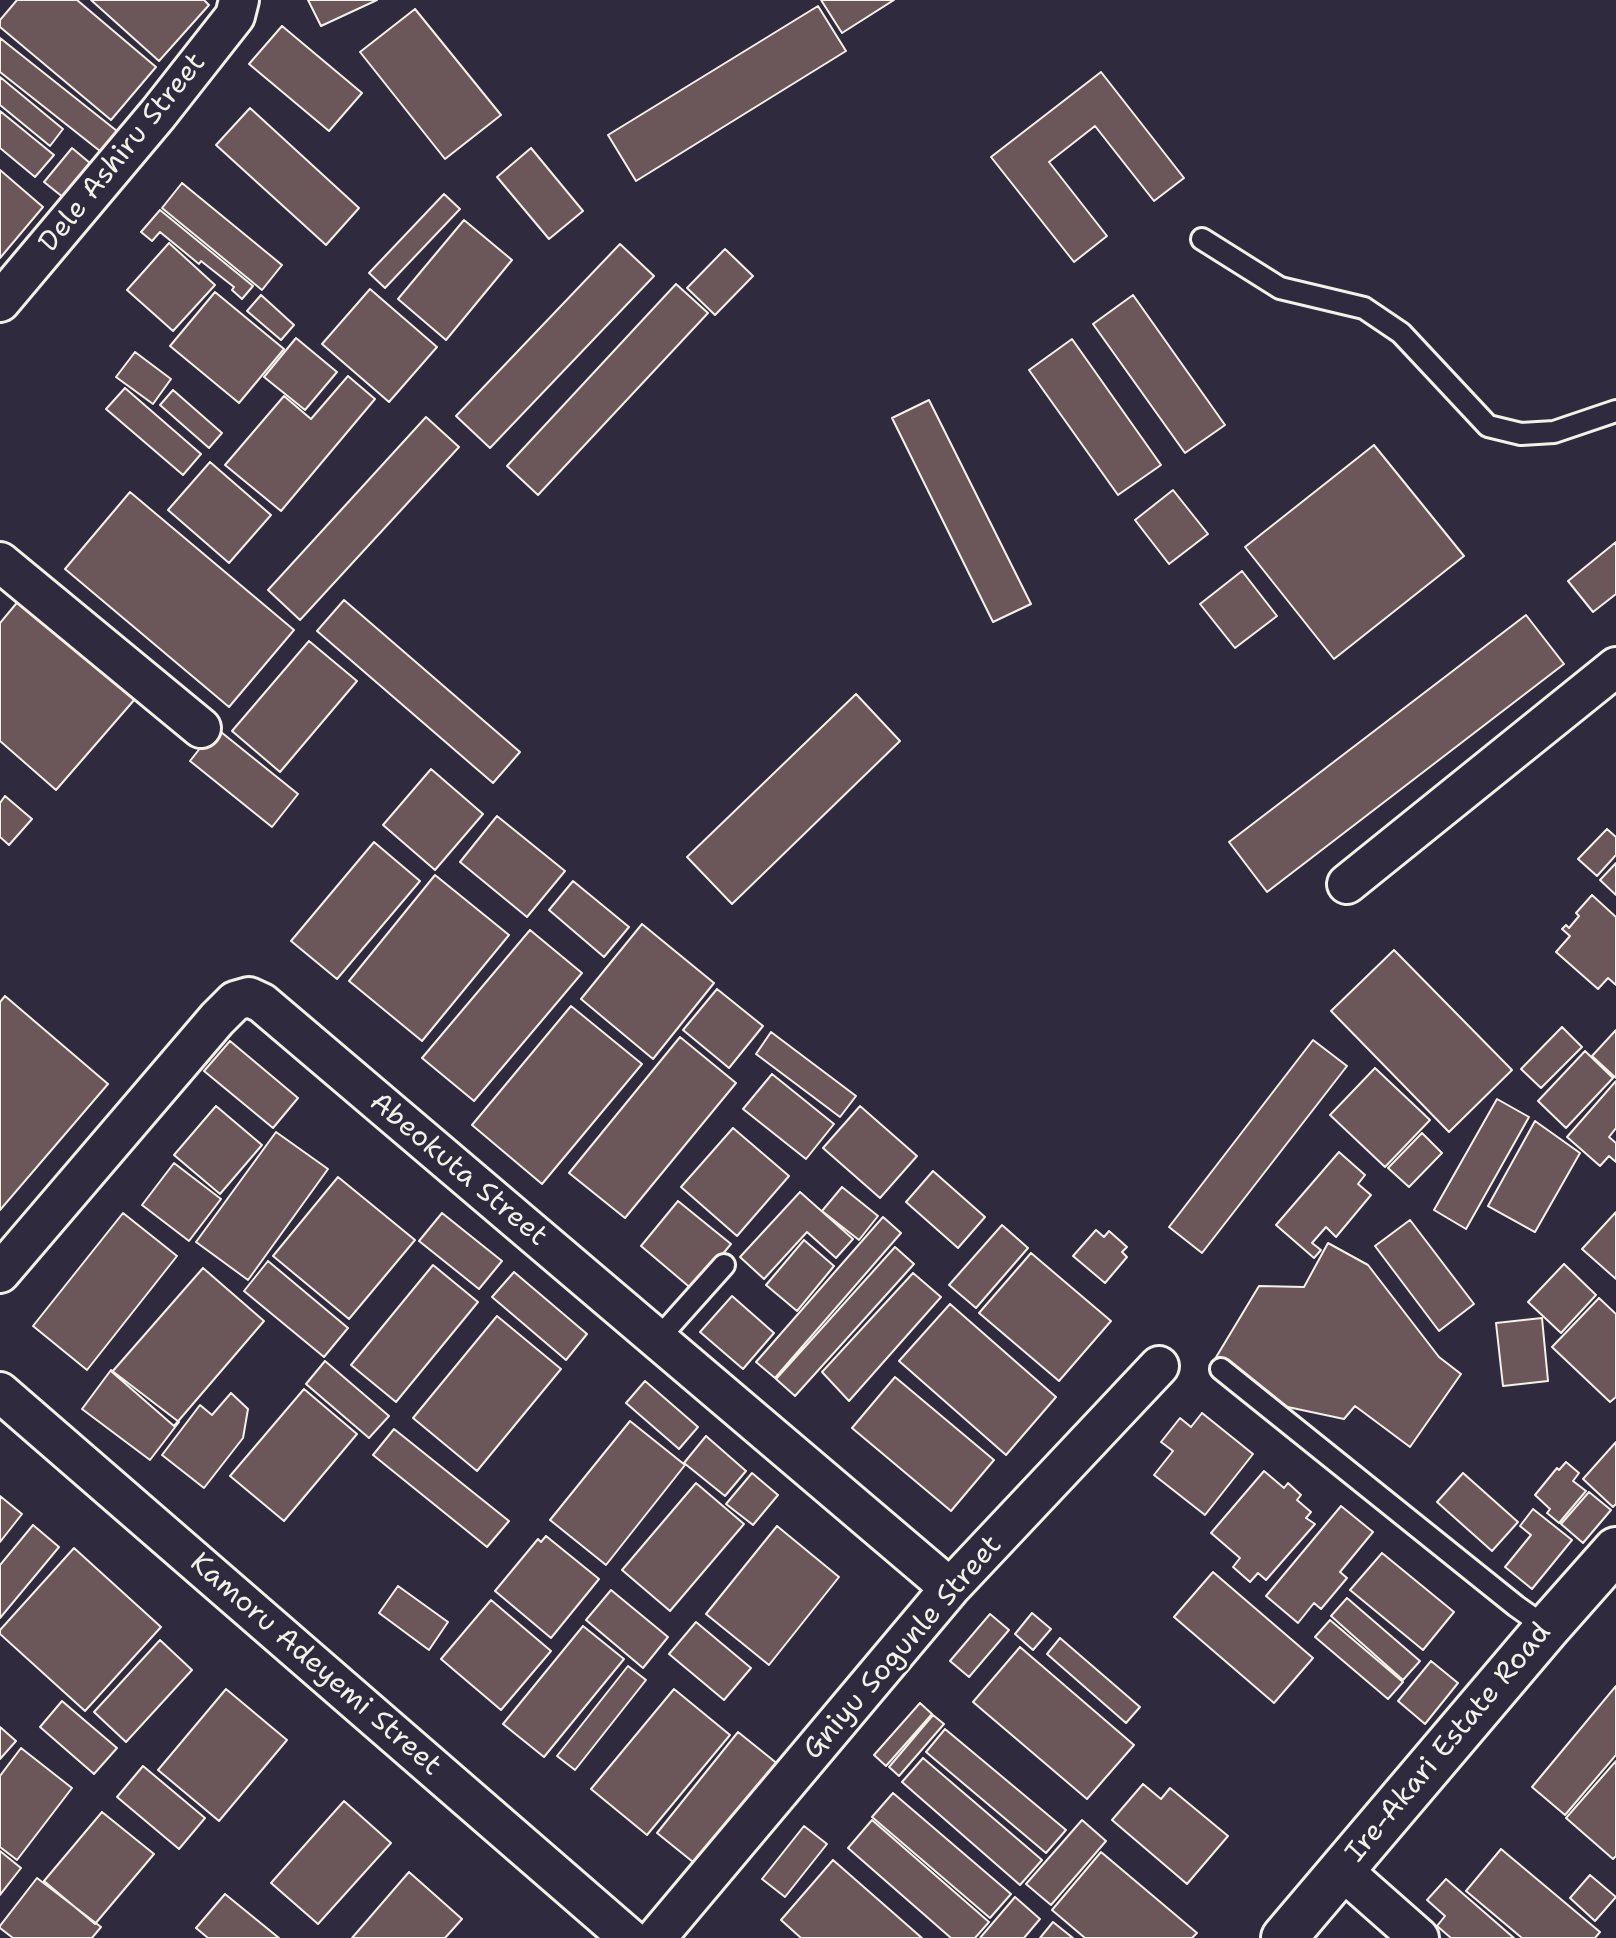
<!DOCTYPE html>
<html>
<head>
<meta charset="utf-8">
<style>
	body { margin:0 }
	canvas { display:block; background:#2f2a3d }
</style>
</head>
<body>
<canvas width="1616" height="1938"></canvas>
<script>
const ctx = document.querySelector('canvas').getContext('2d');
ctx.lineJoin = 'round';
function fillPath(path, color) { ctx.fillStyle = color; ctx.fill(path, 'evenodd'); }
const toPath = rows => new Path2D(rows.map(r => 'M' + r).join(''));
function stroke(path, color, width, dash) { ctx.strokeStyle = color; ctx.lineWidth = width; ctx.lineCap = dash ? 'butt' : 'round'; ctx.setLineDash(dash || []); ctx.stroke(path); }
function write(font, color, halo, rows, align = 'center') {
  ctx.font = font + ' "Shantell Sans",sans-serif'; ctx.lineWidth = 6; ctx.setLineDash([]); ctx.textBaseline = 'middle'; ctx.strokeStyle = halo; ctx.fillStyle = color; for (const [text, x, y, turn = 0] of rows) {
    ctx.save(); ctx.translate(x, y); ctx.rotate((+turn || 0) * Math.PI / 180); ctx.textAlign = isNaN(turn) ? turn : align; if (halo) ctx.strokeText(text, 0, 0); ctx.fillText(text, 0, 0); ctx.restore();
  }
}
const building = toPath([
	[17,0,77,0,156,67,111,120,0,27,0,20,17,0],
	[91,0,204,0,209,5,159,61,91,0],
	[308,0,377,0,321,26,308,0],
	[821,0,894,0,842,33,821,0],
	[818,6,846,51,636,181,608,135,818,6],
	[415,9,501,115,445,159,360,52,415,9],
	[282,26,362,93,329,131,249,64,282,26],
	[0,38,122,135,105,155,0,72,0,38],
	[1101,72,1184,178,1154,201,1095,126,1049,162,1107,236,1074,262,991,157,1101,72],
	[0,77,63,129,50,146,0,105,0,77],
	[250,108,359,208,326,245,216,145,250,108],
	[0,111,54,155,35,177,0,148,0,111],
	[72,148,102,173,74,206,44,182,72,148],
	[531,148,583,211,549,239,497,177,531,148],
	[0,170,43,207,0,258,0,170],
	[182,183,282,265,262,290,162,208,182,183],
	[444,194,460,209,385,288,369,273,444,194],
	[160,210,253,286,242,299,232,290,234,287,201,261,199,264,160,232,152,241,141,232,160,210],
	[464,220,512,260,446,340,398,299,464,220],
	[169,243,215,285,173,331,127,290,169,243],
	[620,244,654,276,490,448,456,416,620,244],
	[725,249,753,276,715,315,687,288,725,249],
	[676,284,708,313,538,495,507,466,676,284],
	[370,289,437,347,389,402,322,344,370,289],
	[215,292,284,349,239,403,170,346,215,292],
	[261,295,294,325,281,340,247,311,261,295],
	[1133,295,1225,425,1185,453,1093,324,1133,295],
	[296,338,337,372,305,410,264,377,296,338],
	[1072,339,1161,465,1118,495,1029,370,1072,339],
	[135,352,171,379,153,404,116,377,135,352],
	[348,376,375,399,281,511,225,465,284,396,311,419,348,376],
	[125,388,201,454,183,475,106,409,125,388],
	[173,390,222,433,209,448,160,405,173,390],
	[929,400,1031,604,993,622,892,418,929,400],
	[426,417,459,447,300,620,268,590,426,417],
	[1374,445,1464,556,1334,659,1245,547,1374,445],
	[210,462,271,515,229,563,168,510,210,462],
	[1173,490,1208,534,1169,564,1135,520,1173,490],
	[130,492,294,630,229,707,65,569,130,492],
	[1616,542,1616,594,1593,612,1568,581,1616,542],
	[1242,571,1277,616,1235,648,1200,604,1242,571],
	[20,599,135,699,56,790,0,741,0,623,20,599],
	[344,600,520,752,493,783,317,631,344,600],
	[1526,615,1564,664,1267,892,1229,842,1526,615],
	[309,641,357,681,280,772,232,731,309,641],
	[856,694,900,741,732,904,687,857,856,694],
	[216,728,298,794,272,827,190,761,216,728],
	[431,769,483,814,435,870,383,825,431,769],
	[5,796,32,819,9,845,0,837,0,803,5,796],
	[497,816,565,871,527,917,460,862,497,816],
	[1607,829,1616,837,1616,855,1597,876,1578,859,1607,829],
	[374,842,420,881,337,979,291,941,374,842],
	[1616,863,1616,895,1600,880,1616,863],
	[435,875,509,935,422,1041,349,981,435,875],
	[573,881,629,927,604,957,549,910,573,881],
	[1592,895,1616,917,1616,985,1608,978,1598,989,1556,952,1570,936,1562,929,1566,925,1569,928,1579,916,1576,913,1592,895],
	[642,924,714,983,653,1059,581,999,642,924],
	[530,930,582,973,474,1101,422,1058,530,930],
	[1394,950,1512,1070,1449,1132,1331,1011,1394,950],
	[717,989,763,1026,729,1068,683,1030,717,989],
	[5,996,108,1084,0,1210,0,1002,5,996],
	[571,1006,642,1064,542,1184,472,1125,571,1006],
	[1562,1027,1582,1047,1541,1088,1521,1069,1562,1027],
	[1616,1030,1616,1078,1592,1056,1616,1030],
	[771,1032,856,1096,840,1117,756,1054,771,1032],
	[680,1037,736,1083,625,1218,569,1173,680,1037],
	[1313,1040,1347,1066,1202,1253,1169,1227,1313,1040],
	[230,1041,298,1098,273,1128,204,1071,230,1041],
	[1585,1051,1613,1078,1566,1128,1538,1101,1585,1051],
	[1375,1068,1430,1120,1385,1167,1330,1115,1375,1068],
	[772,1074,834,1124,806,1159,743,1109,772,1074],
	[1616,1081,1616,1128,1609,1137,1616,1143,1616,1162,1609,1156,1600,1166,1567,1137,1616,1081],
	[1497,1099,1529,1117,1466,1229,1434,1210,1497,1099],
	[216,1106,262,1145,220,1194,174,1155,216,1106],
	[860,1106,917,1156,880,1198,823,1148,860,1106],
	[1535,1121,1580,1153,1535,1232,1488,1206,1535,1121],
	[733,1128,789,1176,737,1236,681,1187,733,1128],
	[276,1132,328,1169,248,1280,196,1242,276,1132],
	[1422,1133,1442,1153,1409,1187,1388,1168,1422,1133],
	[1339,1152,1365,1175,1358,1184,1371,1195,1336,1237,1326,1227,1312,1243,1321,1250,1314,1258,1276,1225,1339,1152],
	[174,1163,221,1199,189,1241,142,1205,174,1163],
	[933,1171,985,1217,958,1248,906,1202,933,1171],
	[338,1177,415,1240,349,1319,273,1256,338,1177],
	[842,1187,878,1216,859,1240,822,1211,842,1187],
	[800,1192,853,1239,836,1258,807,1232,764,1279,740,1257,800,1192],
	[678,1201,731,1244,693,1290,641,1246,678,1201],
	[1616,1212,1616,1279,1582,1249,1616,1212],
	[123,1213,177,1256,87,1370,33,1326,123,1213],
	[442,1213,502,1261,479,1289,419,1241,442,1213],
	[883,1217,901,1233,775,1378,756,1362,883,1217],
	[1410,1220,1474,1304,1439,1331,1375,1246,1410,1220],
	[1002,1225,1028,1248,976,1308,949,1285,1002,1225],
	[1096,1230,1104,1237,1109,1231,1127,1247,1122,1252,1127,1257,1105,1283,1073,1256,1096,1230],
	[804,1240,834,1266,797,1311,766,1285,804,1240],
	[1328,1243,1368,1265,1439,1357,1461,1374,1410,1447,1355,1406,1344,1419,1283,1406,1215,1359,1259,1286,1304,1287,1328,1243],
	[895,1247,914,1264,795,1396,776,1379,895,1247],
	[1031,1253,1111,1321,1059,1381,979,1313,1031,1253],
	[268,1261,348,1328,324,1357,244,1291,268,1261],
	[1564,1264,1596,1295,1561,1333,1528,1302,1564,1264],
	[433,1265,478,1302,396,1402,351,1365,433,1265],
	[203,1268,264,1321,174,1426,112,1372,203,1268],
	[514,1272,587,1334,566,1360,492,1297,514,1272],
	[913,1273,941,1297,849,1401,822,1372,913,1273],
	[732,1296,774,1333,743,1369,700,1332,732,1296],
	[1599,1298,1616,1314,1616,1397,1610,1402,1552,1347,1599,1298],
	[950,1304,1056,1397,1006,1455,899,1361,950,1304],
	[497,1316,561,1369,477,1471,413,1418,497,1316],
	[1542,1318,1548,1381,1503,1386,1496,1323,1542,1318],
	[325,1361,389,1416,369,1438,306,1384,325,1361],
	[111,1370,179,1422,150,1460,82,1409,111,1370],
	[895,1377,994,1460,951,1511,852,1428,895,1377],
	[645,1381,698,1427,679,1449,626,1403,645,1381],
	[304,1389,357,1434,284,1521,230,1476,304,1389],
	[231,1393,248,1409,243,1438,204,1488,162,1455,200,1405,212,1415,231,1393],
	[1202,1413,1253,1454,1205,1515,1154,1475,1173,1451,1161,1442,1180,1418,1191,1427,1202,1413],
	[630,1421,685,1465,606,1565,550,1520,630,1421],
	[394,1429,509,1521,487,1547,373,1455,394,1429],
	[706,1436,746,1471,725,1496,684,1463,706,1436],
	[1616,1442,1616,1504,1613,1507,1583,1479,1616,1442],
	[1566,1462,1579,1473,1573,1481,1586,1491,1559,1523,1547,1513,1550,1509,1535,1495,1557,1468,1559,1470,1566,1462],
	[1264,1471,1284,1488,1288,1483,1301,1495,1297,1500,1311,1512,1306,1518,1315,1524,1266,1580,1258,1573,1250,1582,1233,1567,1240,1558,1211,1533,1264,1471],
	[752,1473,778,1495,753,1525,726,1504,752,1473],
	[1463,1473,1518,1522,1492,1551,1437,1502,1463,1473],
	[696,1483,744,1524,670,1611,622,1570,696,1483],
	[1589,1492,1611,1510,1583,1543,1561,1524,1589,1492],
	[0,1496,22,1514,0,1542,0,1496],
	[1341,1506,1373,1532,1340,1572,1347,1578,1321,1609,1314,1603,1298,1623,1266,1596,1341,1506],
	[1533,1509,1572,1540,1532,1589,1505,1567,1531,1535,1520,1526,1533,1509],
	[33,1525,59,1547,0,1618,0,1565,33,1525],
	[777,1526,839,1577,769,1665,706,1614,777,1526],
	[546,1536,599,1579,551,1638,495,1591,538,1539,541,1542,546,1536],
	[74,1548,161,1627,85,1711,0,1634,0,1630,74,1548],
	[1382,1553,1454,1612,1423,1650,1350,1590,1382,1553],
	[1213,1572,1313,1658,1274,1703,1174,1617,1213,1572],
	[398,1586,448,1622,429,1650,379,1613,398,1586],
	[611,1590,668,1637,643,1668,586,1620,611,1590],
	[1347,1598,1420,1661,1403,1680,1331,1616,1347,1598],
	[491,1600,551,1651,501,1710,441,1659,491,1600],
	[1032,1613,1051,1629,1033,1650,1015,1634,1032,1613],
	[990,1614,1009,1630,969,1677,950,1661,990,1614],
	[1330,1620,1403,1682,1388,1699,1315,1637,1330,1620],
	[696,1622,751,1668,724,1700,669,1654,696,1622],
	[583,1626,624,1659,544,1757,503,1724,583,1626],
	[1060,1638,1140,1707,1126,1723,1047,1654,1060,1638],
	[160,1640,192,1670,126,1742,94,1712,160,1640],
	[1020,1647,1134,1745,1087,1799,973,1702,1020,1647],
	[1431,1661,1458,1683,1425,1724,1398,1701,1431,1661],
	[628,1666,646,1680,575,1770,557,1756,628,1666],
	[1616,1686,1616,1755,1565,1815,1532,1787,1616,1686],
	[226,1689,287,1740,219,1821,158,1770,226,1689],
	[674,1689,730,1735,647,1835,591,1789,674,1689],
	[62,1701,117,1748,94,1774,40,1727,62,1701],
	[920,1703,932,1714,886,1766,874,1755,920,1703],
	[933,1715,944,1724,899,1776,889,1767,933,1715],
	[0,1727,16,1741,0,1759,0,1727],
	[945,1729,1066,1830,1046,1853,926,1752,945,1729],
	[738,1732,779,1765,698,1866,657,1833,738,1732],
	[21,1748,72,1788,17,1860,0,1847,0,1776,21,1748],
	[923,1758,1042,1860,1020,1885,902,1782,923,1758],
	[1616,1761,1616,1856,1613,1859,1566,1818,1616,1761],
	[143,1766,205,1818,179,1849,117,1797,143,1766],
	[1143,1784,1161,1799,1170,1788,1228,1836,1187,1884,1112,1820,1143,1784],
	[893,1793,1011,1894,990,1918,872,1817,893,1793],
	[344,1801,391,1843,318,1924,271,1883,344,1801],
	[102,1812,154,1854,95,1924,44,1881,102,1812],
	[872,1820,989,1922,975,1938,951,1938,848,1848,872,1820],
	[1082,1820,1106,1841,1051,1905,1026,1884,1082,1820],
	[804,1826,827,1844,785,1897,762,1879,804,1826],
	[1501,1849,1600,1932,1595,1938,1522,1938,1466,1891,1501,1849],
	[0,1851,21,1868,0,1895,0,1851],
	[1101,1852,1197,1933,1192,1938,1085,1938,1052,1910,1101,1852],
	[833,1860,922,1938,801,1938,781,1920,833,1860],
	[409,1872,462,1919,445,1938,352,1938,409,1872],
	[1590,1875,1616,1897,1595,1921,1570,1898,1590,1875],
	[37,1878,101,1927,92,1938,13,1938,0,1928,0,1926,37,1878],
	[1446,1879,1514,1938,1451,1938,1437,1926,1445,1916,1427,1900,1446,1879],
	[225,1894,279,1938,208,1938,196,1928,225,1894],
	[1015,1897,1040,1919,1024,1938,980,1938,1015,1897],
	[1053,1922,1073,1938,1040,1938,1053,1922]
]);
const lane = toPath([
	[1202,239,1280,288,1364,308,1401,333,1488,426,1521,434,1554,432,1616,411],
	[657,1340,724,1265],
	[1221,1369,1516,1606,1547,1628]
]);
const street = toPath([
	[0,302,158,114,235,16,239,0],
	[0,562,201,728],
	[1347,884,1616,667],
	[0,1273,217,1019,235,1001,249,997,262,1003,950,1588],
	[0,1392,629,1938],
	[1342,1870,1419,1938],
	[656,1938,950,1588,1159,1366]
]);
const secondary = toPath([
	[1284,1938,1547,1628,1616,1550]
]);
const streetNames = [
	["Dele Ashiru Street",123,153,-51],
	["Abeokuta Street",458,1170,40],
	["Gniyu Sogunle Street",903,1648,-49],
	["Kamoru Adeyemi Street",315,1665,41],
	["Ire-Akari Estate Road",1449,1743,-50]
];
fillPath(building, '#6b5659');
stroke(building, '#f4f1e8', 2);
stroke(lane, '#f4f1e8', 26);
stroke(street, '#f4f1e8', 44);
stroke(secondary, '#f4f1e8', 50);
stroke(lane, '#2f2a3d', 20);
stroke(street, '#2f2a3d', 38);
stroke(secondary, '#2f2a3d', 44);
write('28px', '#f4f1e8', '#2f2a3d', streetNames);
</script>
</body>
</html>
